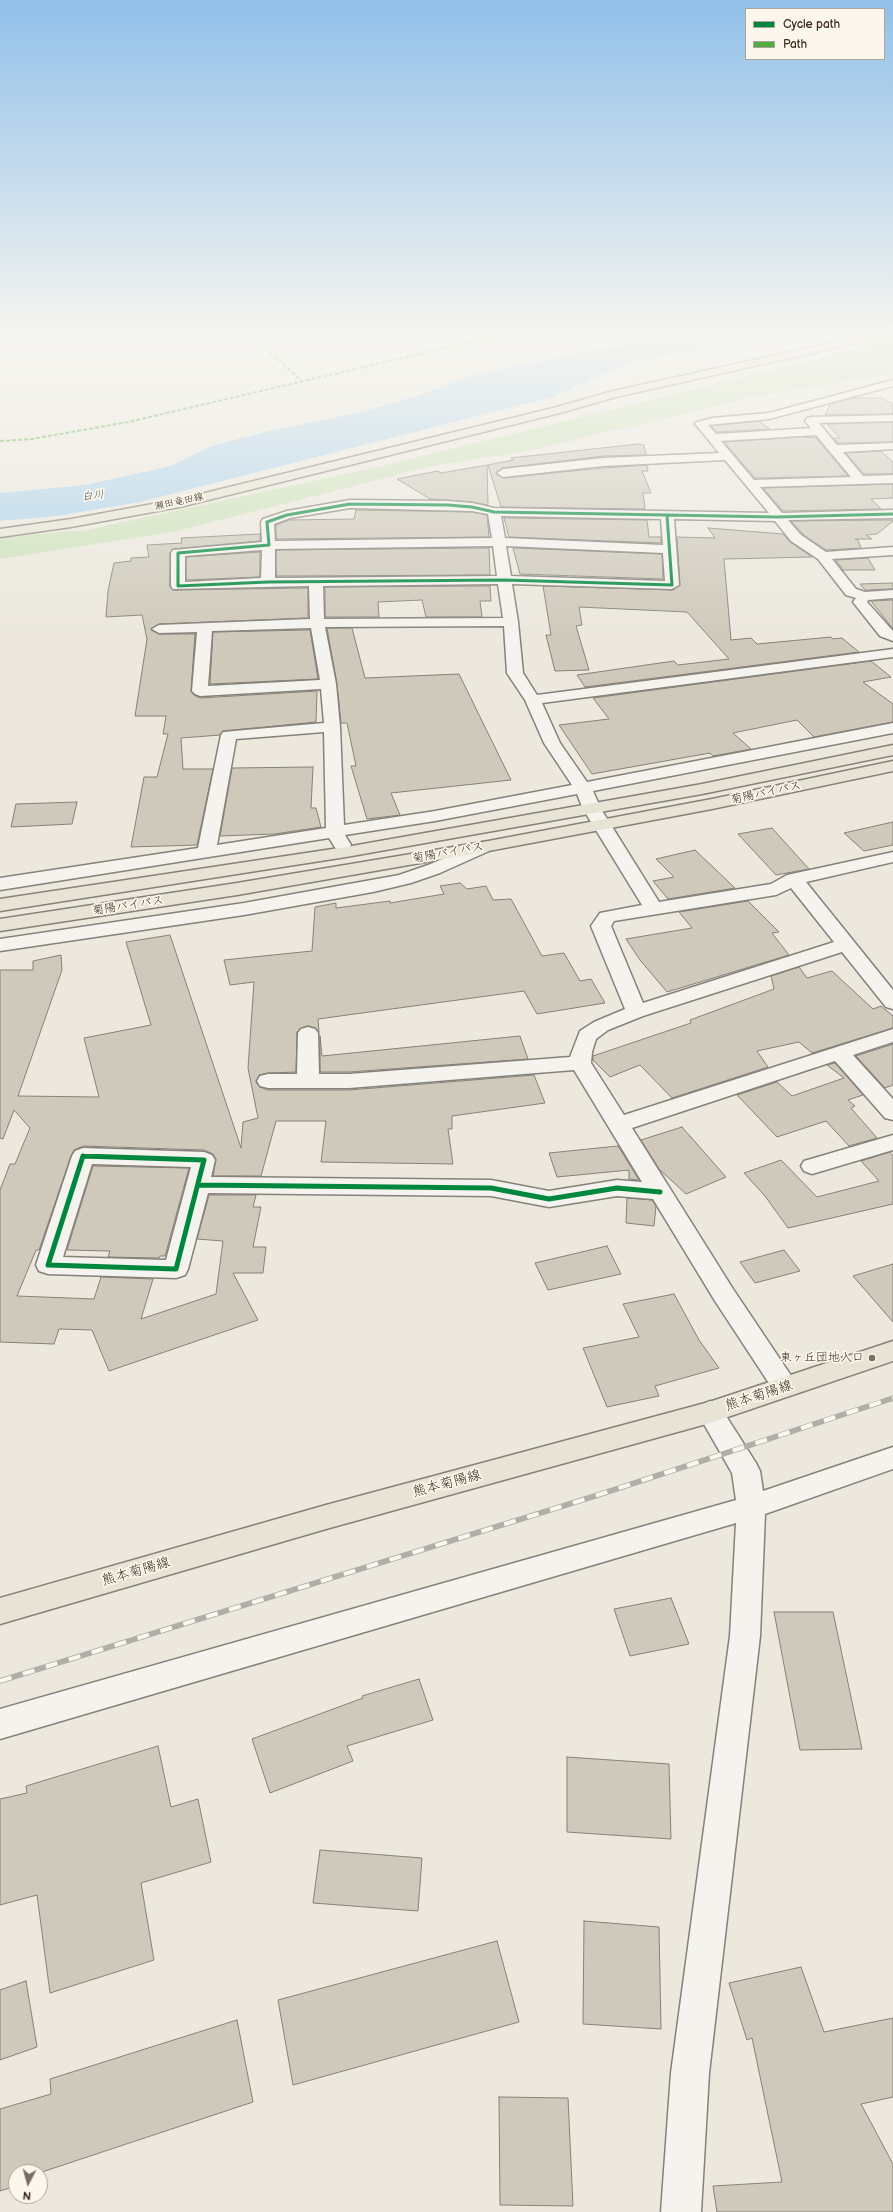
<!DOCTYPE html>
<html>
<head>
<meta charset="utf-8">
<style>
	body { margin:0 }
	#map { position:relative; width:893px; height:2212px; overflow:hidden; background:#ece8de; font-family:"Balsamiq Sans",sans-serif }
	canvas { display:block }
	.legend { position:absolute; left:745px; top:8px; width:140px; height:52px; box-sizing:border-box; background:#fbf7ec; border:1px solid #aea59a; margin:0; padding:5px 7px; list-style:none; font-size:12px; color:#3b2a1e }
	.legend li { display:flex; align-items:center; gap:8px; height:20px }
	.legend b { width:20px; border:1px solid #aea59a }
	.north { position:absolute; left:8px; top:2164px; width:40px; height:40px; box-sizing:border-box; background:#fbf7ec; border:1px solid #aea59a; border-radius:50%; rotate:186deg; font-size:11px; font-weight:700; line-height:16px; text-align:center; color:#3b2a1e }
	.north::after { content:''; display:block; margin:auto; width:14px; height:18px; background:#796c61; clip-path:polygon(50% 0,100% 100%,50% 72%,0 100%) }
</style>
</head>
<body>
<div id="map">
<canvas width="893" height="2212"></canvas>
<ul class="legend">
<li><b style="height:5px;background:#00873e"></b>Cycle path</li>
<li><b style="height:5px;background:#55ab43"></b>Path</li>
</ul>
<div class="north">N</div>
</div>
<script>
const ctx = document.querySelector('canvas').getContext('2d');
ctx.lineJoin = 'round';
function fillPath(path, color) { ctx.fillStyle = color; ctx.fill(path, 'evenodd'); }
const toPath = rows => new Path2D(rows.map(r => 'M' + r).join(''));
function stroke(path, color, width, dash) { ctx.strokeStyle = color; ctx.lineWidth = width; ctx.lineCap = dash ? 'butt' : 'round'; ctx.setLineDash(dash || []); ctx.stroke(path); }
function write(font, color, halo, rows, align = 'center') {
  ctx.font = font + ' "Balsamiq Sans","Klee One",sans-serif'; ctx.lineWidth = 3.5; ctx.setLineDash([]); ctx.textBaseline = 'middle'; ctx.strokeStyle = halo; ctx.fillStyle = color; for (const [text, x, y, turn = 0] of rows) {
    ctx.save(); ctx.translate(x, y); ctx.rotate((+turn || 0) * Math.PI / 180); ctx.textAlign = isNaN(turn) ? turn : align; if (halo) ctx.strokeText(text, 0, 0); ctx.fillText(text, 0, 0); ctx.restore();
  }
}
const green = toPath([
	[893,340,893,374,752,397,533,450,428,467,177,531,0,559,0,537,87,530,378,467]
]);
const water = toPath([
	[683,332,805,332,728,348,726,343,631,362,552,397,140,502,57,516,0,521,0,493,85,485,171,466,211,446,269,431,362,412,417,396,472,375]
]);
const building = toPath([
	[852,398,882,398,893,404,893,414,825,415,830,404,852,398],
	[759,421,770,429,717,432,711,426,759,421],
	[893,422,893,442,838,443,833,438,840,438,827,424,893,422],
	[800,437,816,438,848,476,755,478,724,442,800,437],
	[638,444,644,445,646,455,603,456,503,468,496,473,503,478,603,468,647,465,648,471,642,471,651,493,643,493,645,509,501,507,488,465,513,460,511,458,638,444],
	[881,451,893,462,893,474,864,474,846,453,881,451],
	[487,465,488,505,472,502,430,499,397,479,438,471,441,473,487,465],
	[893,484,893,498,871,499,881,509,783,511,763,488,893,484],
	[356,510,472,512,487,515,489,537,276,539,276,525,289,520,354,519,356,510],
	[504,518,647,520,649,537,661,537,661,543,509,537,504,518],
	[892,520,893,521,877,534,866,535,872,539,855,539,858,540,861,548,826,550,805,536,791,521,892,520],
	[708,528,783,534,790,542,812,557,724,559,731,640,751,638,757,644,831,637,833,639,842,638,859,652,585,687,577,675,674,661,678,665,729,659,687,612,579,607,582,625,576,626,589,670,555,671,546,635,551,635,543,586,673,590,680,585,677,537,715,538,708,528],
	[260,534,260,541,173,549,170,553,170,587,173,590,308,588,308,618,159,624,151,630,159,634,195,634,191,691,194,695,200,698,317,691,316,722,223,731,220,735,181,738,183,769,213,769,197,845,131,847,144,777,157,777,168,734,163,734,166,716,135,716,147,639,142,615,106,617,108,591,114,563,131,561,131,558,149,557,147,545,182,543,181,538,260,534],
	[489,548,490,575,276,576,276,550,489,548],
	[513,548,662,554,663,579,520,574,513,548],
	[260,552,260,577,186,580,186,557,260,552],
	[868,558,875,570,843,570,836,560,868,558],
	[893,583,893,589,865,590,860,584,893,583],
	[490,586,491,601,480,601,482,617,426,617,422,600,378,602,379,617,325,617,325,587,490,586],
	[893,600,893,629,871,601,893,600],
	[327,628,352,628,365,678,459,674,511,780,391,793,400,815,367,819,351,766,356,766,347,723,341,723,337,684,327,628],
	[310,630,318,679,210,684,213,632,310,630],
	[871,661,891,677,863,682,893,704,893,722,814,737,797,720,733,733,751,749,713,756,710,753,592,774,559,725,609,719,593,698,871,661],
	[313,767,311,808,316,808,321,827,275,834,220,836,232,768,313,767],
	[77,802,72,824,11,827,16,804,77,802],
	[893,822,893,845,864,851,844,833,893,822],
	[772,828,809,869,776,875,738,834,772,828],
	[695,850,735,888,668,899,653,881,674,877,656,859,695,850],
	[460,883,467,889,486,886,493,900,511,899,542,956,564,953,580,981,591,979,605,1003,537,1014,524,991,318,1019,319,1032,315,1028,308,1026,301,1028,297,1032,296,1072,268,1073,259,1075,256,1082,260,1087,268,1090,349,1090,534,1075,545,1103,452,1116,452,1129,448,1129,453,1164,321,1162,326,1121,276,1121,261,1176,213,1176,216,1159,213,1154,204,1150,83,1146,74,1150,71,1156,39,1250,36,1250,17,1296,94,1299,101,1277,153,1279,141,1319,216,1294,223,1241,197,1239,209,1195,256,1195,253,1207,261,1207,253,1247,266,1247,263,1273,233,1273,258,1320,109,1371,92,1330,59,1329,54,1344,0,1342,0,1190,10,1164,15,1164,30,1128,14,1110,3,1139,0,1138,0,970,33,970,33,961,61,955,62,970,18,1096,99,1097,84,1038,151,1025,126,942,170,935,241,1148,243,1122,258,1118,248,1068,254,982,230,985,224,960,312,951,315,907,336,903,336,908,390,901,390,903,444,894,440,886,460,883],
	[748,901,779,932,772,933,789,955,667,992,640,960,626,939,692,928,679,912,748,901],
	[799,967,807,978,832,971,873,1009,881,1006,893,1016,893,1028,812,1053,799,1042,757,1051,768,1067,672,1098,640,1065,610,1077,593,1060,593,1056,691,1023,690,1020,774,989,771,976,799,967],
	[320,1036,322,1056,520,1036,528,1059,349,1072,320,1072,320,1036],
	[893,1044,893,1085,885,1088,856,1056,893,1044],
	[835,1063,863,1095,848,1100,855,1106,851,1108,877,1138,849,1146,826,1121,777,1137,737,1095,777,1082,792,1096,844,1078,827,1065,835,1063],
	[682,1127,726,1177,686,1194,659,1169,641,1140,682,1127],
	[618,1146,639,1180,629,1179,629,1170,557,1177,549,1153,618,1146],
	[890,1152,893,1156,893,1204,788,1228,765,1196,744,1173,781,1160,817,1197,879,1181,861,1161,890,1152],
	[93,1166,189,1168,165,1256,160,1256,159,1258,108,1257,110,1251,67,1250,93,1166],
	[627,1198,652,1200,656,1206,654,1226,626,1223,627,1198],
	[607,1246,621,1274,548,1290,535,1263,607,1246],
	[784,1250,800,1271,755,1283,740,1262,784,1250],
	[893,1264,893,1322,853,1276,893,1264],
	[674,1294,699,1340,719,1368,655,1386,659,1396,607,1407,583,1348,639,1337,623,1304,674,1294],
	[671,1598,689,1644,630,1656,614,1609,671,1598],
	[774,1612,833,1612,862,1749,800,1750,774,1612],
	[419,1679,433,1720,347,1746,353,1761,270,1793,252,1739,363,1698,362,1696,419,1679],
	[158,1746,171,1807,198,1799,211,1862,141,1883,154,1960,50,1993,37,1895,0,1905,0,1799,27,1793,26,1786,158,1746],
	[567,1757,669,1764,671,1839,567,1832,567,1757],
	[320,1850,422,1858,418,1911,313,1903,320,1850],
	[584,1921,659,1927,661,2029,583,2024,584,1921],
	[497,1941,519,2022,293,2085,278,2000,497,1941],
	[801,1967,824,2032,893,2018,893,2097,861,2104,893,2164,893,2212,717,2212,713,2186,782,2182,752,2038,747,2040,729,1983,801,1967],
	[26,1981,37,2047,0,2060,0,1990,26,1981],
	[237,2020,253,2102,42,2172,43,2177,40,2178,40,2172,16,2172,16,2186,0,2191,0,2109,51,2094,50,2079,237,2020],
	[499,2097,568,2098,573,2206,500,2205,499,2097]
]);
const minor = toPath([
	[893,380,893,386,769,419,708,425,716,434,811,428,805,421,807,418,811,417,893,415,893,421,819,423,837,445,893,443,893,449,843,452,863,476,893,475,893,483,760,487,782,513,893,510,893,518,788,520,801,535,826,552,893,547,893,555,832,559,856,589,865,592,893,590,893,598,868,600,867,602,893,631,893,641,880,636,853,602,856,598,846,595,818,559,791,541,775,521,674,519,679,585,672,589,512,584,518,622,523,673,537,695,893,649,893,657,542,703,560,743,587,782,893,723,893,733,593,791,601,809,659,902,771,884,787,875,893,852,893,862,806,882,893,990,893,1009,886,1007,842,952,643,1016,608,1030,596,1039,592,1052,591,1063,624,1115,893,1029,893,1042,853,1055,893,1099,893,1120,885,1118,835,1061,632,1128,733,1289,794,1380,798,1387,794,1394,785,1397,776,1394,715,1301,653,1199,617,1196,549,1207,491,1196,208,1193,188,1269,185,1275,176,1278,48,1274,39,1271,36,1265,72,1156,75,1151,83,1148,204,1152,212,1155,215,1160,211,1177,491,1180,549,1191,617,1180,642,1182,574,1070,349,1088,268,1088,260,1086,257,1081,260,1076,268,1074,297,1074,298,1033,301,1029,308,1027,315,1029,318,1033,319,1074,349,1074,570,1057,580,1031,594,1022,625,1009,591,926,600,913,642,905,583,809,577,794,435,821,345,835,351,845,348,849,342,850,336,849,329,838,0,890,0,878,198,848,221,735,223,732,324,723,321,689,200,696,195,694,192,691,197,632,159,633,152,629,159,625,310,619,309,586,173,589,171,586,171,553,173,550,262,542,261,522,263,519,287,511,350,500,448,501,472,503,494,508,769,513,725,460,603,466,503,477,497,473,503,469,603,458,719,453,697,426,695,424,697,422,712,418,769,413,893,380],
	[816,435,851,477,754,480,721,441,816,435],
	[350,508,472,511,488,514,492,538,275,541,274,524,290,518,350,508],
	[501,516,661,519,663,545,505,538,501,516],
	[493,546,497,576,275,578,275,549,493,546],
	[506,546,663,553,665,581,511,576,506,546],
	[262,550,261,578,185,582,185,556,262,550],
	[498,584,503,618,324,619,323,586,498,584],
	[504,626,507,673,525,700,544,743,572,785,435,811,344,825,340,727,336,684,325,627,504,626],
	[311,628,320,680,208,686,212,631,311,628],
	[324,732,326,828,217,845,236,739,324,732],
	[791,888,834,942,643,1003,611,926,614,921,776,895,791,888],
	[92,1164,191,1167,166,1260,63,1257,92,1164],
	[483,842,489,843,492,847,489,851,440,873,411,883,373,892,244,915,0,951,0,939,244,903,399,875,428,865,483,842],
	[893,1135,893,1150,812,1174,804,1171,801,1166,804,1161,893,1135],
	[710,1401,719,1405,756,1463,760,1471,763,1491,893,1447,893,1469,765,1514,760,1636,709,2073,701,2212,661,2212,671,2073,730,1636,736,1523,0,1739,0,1709,736,1500,732,1473,697,1412,701,1405,710,1401]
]);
const major = toPath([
	[881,332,893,332,893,335,616,397,560,413,180,507,71,527,0,537,0,529,71,519,180,499,553,408,613,391,881,332],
	[893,1341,893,1361,710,1423,326,1529,0,1624,0,1598,326,1505,709,1402,893,1341]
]);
const highway = toPath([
	[893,745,893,755,702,794,346,857,0,911,0,899,346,847,702,784,893,745],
	[893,761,893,771,712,809,483,852,237,895,0,931,0,919,237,883,483,842,712,799,893,761]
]);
const rail = toPath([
	[0,1681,595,1496,893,1398]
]);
const quiet = toPath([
	[247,332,302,381],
	[0,441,32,439,128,422,514,332]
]);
const cyclewayFar1 = toPath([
	[350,504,448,505,472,507,494,512,667,515,672,585,504,580,268,582,178,586,178,553,269,545,267,522,287,515,350,504],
	[667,515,777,517,893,514]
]);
const cycleway = toPath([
	[83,1156,204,1160,176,1269,48,1265,83,1156],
	[198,1185,491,1188,549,1199,617,1188,660,1192]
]);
const markers = [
	[872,1358,4,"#796c61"]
];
const farStreetnames = [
	["瀬田竜田線",179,502,-12]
];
const farWaternames = [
	["白川",93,496,-6]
];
const streetNames = [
	["菊陽バイパス",766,793,-12],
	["菊陽バイパス",448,853,-10],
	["菊陽バイパス",128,906,-9]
];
const poiNames = [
	["東ヶ丘団地入口",864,1358]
];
const nearStreetnames = [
	["熊本菊陽線",759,1396,-18],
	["熊本菊陽線",447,1484,-15],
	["熊本菊陽線",136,1572,-16]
];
fillPath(green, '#cde2ba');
fillPath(water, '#aed3ec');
fillPath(building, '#cfc9bb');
stroke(building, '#868179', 1);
stroke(minor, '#868179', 3);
stroke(major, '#868179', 3);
stroke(highway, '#868179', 3);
fillPath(minor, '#f4f3ee');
fillPath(major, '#e8e4d5');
fillPath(highway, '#e8e4d5');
stroke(rail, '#b1aea9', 5.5);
stroke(rail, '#fbf7ec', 4, [12]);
stroke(quiet, '#55ab43', 2, [4, 2]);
stroke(cyclewayFar1, '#00873e', 3);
stroke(cycleway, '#00873e', 5);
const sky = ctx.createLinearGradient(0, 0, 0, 641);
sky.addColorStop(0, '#91c0ea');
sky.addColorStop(0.52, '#f6f5f0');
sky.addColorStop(1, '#f6f5f000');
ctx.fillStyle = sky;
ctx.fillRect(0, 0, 893, 641);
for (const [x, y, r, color] of markers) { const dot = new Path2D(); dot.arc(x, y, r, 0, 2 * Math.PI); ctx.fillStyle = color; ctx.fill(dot); stroke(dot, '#fbf7ec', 1.5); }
write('10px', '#3b2a1e', '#fbf7ec', farStreetnames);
write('italic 11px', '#515253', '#fbf7ec', farWaternames);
write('12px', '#3b2a1e', '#fbf7ec', streetNames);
write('12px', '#3b2a1e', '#fbf7ec', poiNames, 'right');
write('14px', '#3b2a1e', '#fbf7ec', nearStreetnames);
</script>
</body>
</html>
